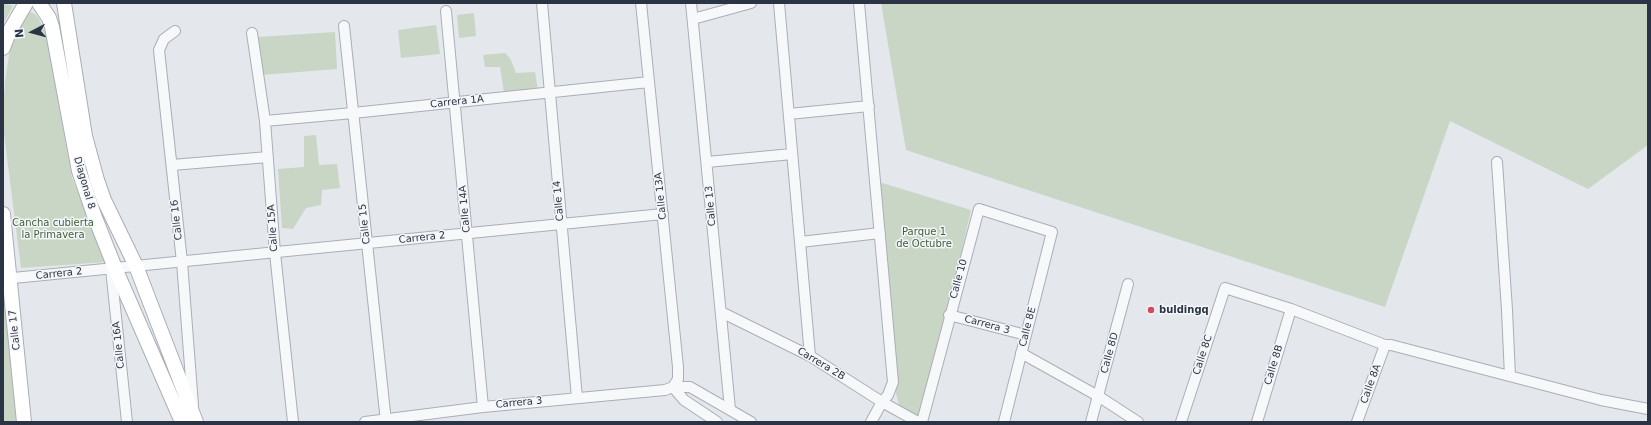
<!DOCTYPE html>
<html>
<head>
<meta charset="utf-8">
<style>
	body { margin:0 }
	#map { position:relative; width:1651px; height:425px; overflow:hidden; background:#e4e7ec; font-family:"DejaVu Sans",sans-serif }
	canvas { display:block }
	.frame { position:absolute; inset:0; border:4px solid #2b3445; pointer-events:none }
	.north { position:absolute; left:12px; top:12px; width:40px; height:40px; -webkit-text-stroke:3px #f4f6f9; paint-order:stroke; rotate:264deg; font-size:11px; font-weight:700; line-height:16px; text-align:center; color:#2b3445 }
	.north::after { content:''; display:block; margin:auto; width:14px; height:18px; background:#2b3445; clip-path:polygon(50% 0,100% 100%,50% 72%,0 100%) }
</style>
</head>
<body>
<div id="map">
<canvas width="1651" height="425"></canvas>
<div class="frame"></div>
<div class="north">N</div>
</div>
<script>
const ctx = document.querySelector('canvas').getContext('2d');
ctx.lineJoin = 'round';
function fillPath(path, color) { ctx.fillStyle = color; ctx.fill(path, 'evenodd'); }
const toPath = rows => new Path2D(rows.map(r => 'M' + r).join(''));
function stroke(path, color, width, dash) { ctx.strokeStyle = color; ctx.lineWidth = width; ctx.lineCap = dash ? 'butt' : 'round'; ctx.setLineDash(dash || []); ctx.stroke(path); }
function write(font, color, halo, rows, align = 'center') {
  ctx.font = font + ' "DejaVu Sans",sans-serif'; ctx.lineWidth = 3; ctx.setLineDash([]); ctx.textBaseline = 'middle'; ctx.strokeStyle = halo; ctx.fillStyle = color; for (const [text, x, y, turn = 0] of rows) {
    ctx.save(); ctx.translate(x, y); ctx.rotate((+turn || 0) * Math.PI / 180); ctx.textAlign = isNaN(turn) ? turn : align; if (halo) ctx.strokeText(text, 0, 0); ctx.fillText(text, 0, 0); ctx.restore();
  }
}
const green = toPath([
	[3,3,13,6,3,24],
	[881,3,1648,3,1648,145,1588,189,1450,121,1385,307,906,150],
	[31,12,36,15,39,19,46,34,72,178,106,262,21,268,3,126,3,111,5,81,11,43,25,15],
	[474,13,476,36,459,38,457,15],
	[436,25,440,54,401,58,398,30],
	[335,32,337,69,261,75,258,37],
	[505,53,510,58,516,73,535,72,538,91,504,93,500,67,485,67,483,55],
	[316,135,319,165,337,164,340,188,322,190,321,205,306,208,293,229,282,228,278,169,304,167,304,136],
	[879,182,971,210,922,422,901,412,893,382],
	[3,293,7,297,22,422,3,422]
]);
const street = toPath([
	[542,3,577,398],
	[641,3,678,367,678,379,673,387],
	[691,3,730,409],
	[779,3,810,356],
	[859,3,893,382,888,395,882,402,871,422],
	[446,11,483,407],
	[693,19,751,3],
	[344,26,386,422],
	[175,31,164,39,159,50,182,262,193,405],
	[252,33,265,121,275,253,293,422],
	[789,114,869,106],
	[265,121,353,113,649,82],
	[707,162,792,154],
	[1497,162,1507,310,1510,376],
	[172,165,268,157],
	[800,242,880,233],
	[111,269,127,422],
	[3,279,663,214],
	[721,312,810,356,882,402,918,422],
	[949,315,1026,335],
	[1021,353,1098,396,1138,422],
	[673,387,684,400,717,422],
	[365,422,483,407,665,390,673,387,690,387,751,422],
	[922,422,979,209,1052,232,1004,422],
	[1091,422,1128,284],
	[1181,422,1225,288,1291,309,1385,345,1391,345,1601,400,1648,409],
	[1257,422,1291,309],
	[1357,422,1385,345]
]);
const secondary = toPath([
	[39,3,49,18,52,27,79,171,94,215,115,268,182,422],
	[64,3,85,136,97,180,104,200,136,266,196,422],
	[3,48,9,32,26,3],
	[3,214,24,422]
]);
const markers = [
	[1151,310,4,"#d1495b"]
];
const streetNames = [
	["Carrera 1A",457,102,-6],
	["Diagonal 8",84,183,74],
	["Calle 13A",661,196,-96],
	["Calle 14",559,201,-95],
	["Calle 13",711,206,-95],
	["Calle 14A",465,209,-95],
	["Calle 16",177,220,-96],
	["Calle 15",365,224,-96],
	["Calle 15A",273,228,-94],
	["Carrera 2",422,238,-6],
	["Carrera 2",59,274,-6],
	["Calle 10",959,279,-75],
	["Carrera 3",987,325,15],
	["Calle 8E",1028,327,-76],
	["Calle 17",15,330,-96],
	["Calle 16A",119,345,-96],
	["Calle 8D",1110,353,-75],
	["Calle 8C",1203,355,-72],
	["Carrera 2B",821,364,31],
	["Calle 8B",1274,365,-73],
	["Calle 8A",1371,384,-70],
	["Carrera 3",519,403,-5]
];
const parkNames = [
	["Cancha cubierta",53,223],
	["la Primavera",53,235],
	["Parque 1",924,232],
	["de Octubre",924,244]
];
const poiNames = [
	["buldingq",1159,310]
];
fillPath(green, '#c9d6c5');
stroke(street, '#a9aeb7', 12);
stroke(secondary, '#a9aeb7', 16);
stroke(street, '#f7f8fa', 10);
stroke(secondary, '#fff', 14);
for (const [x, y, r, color] of markers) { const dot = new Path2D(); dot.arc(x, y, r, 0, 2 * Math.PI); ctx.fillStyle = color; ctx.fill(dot); stroke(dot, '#f4f6f9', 1.5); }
write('10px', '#2b3445', '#f4f6f9', streetNames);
write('10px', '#3f6138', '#f4f6f9', parkNames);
write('bold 10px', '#2b3445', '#f4f6f9', poiNames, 'left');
</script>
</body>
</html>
